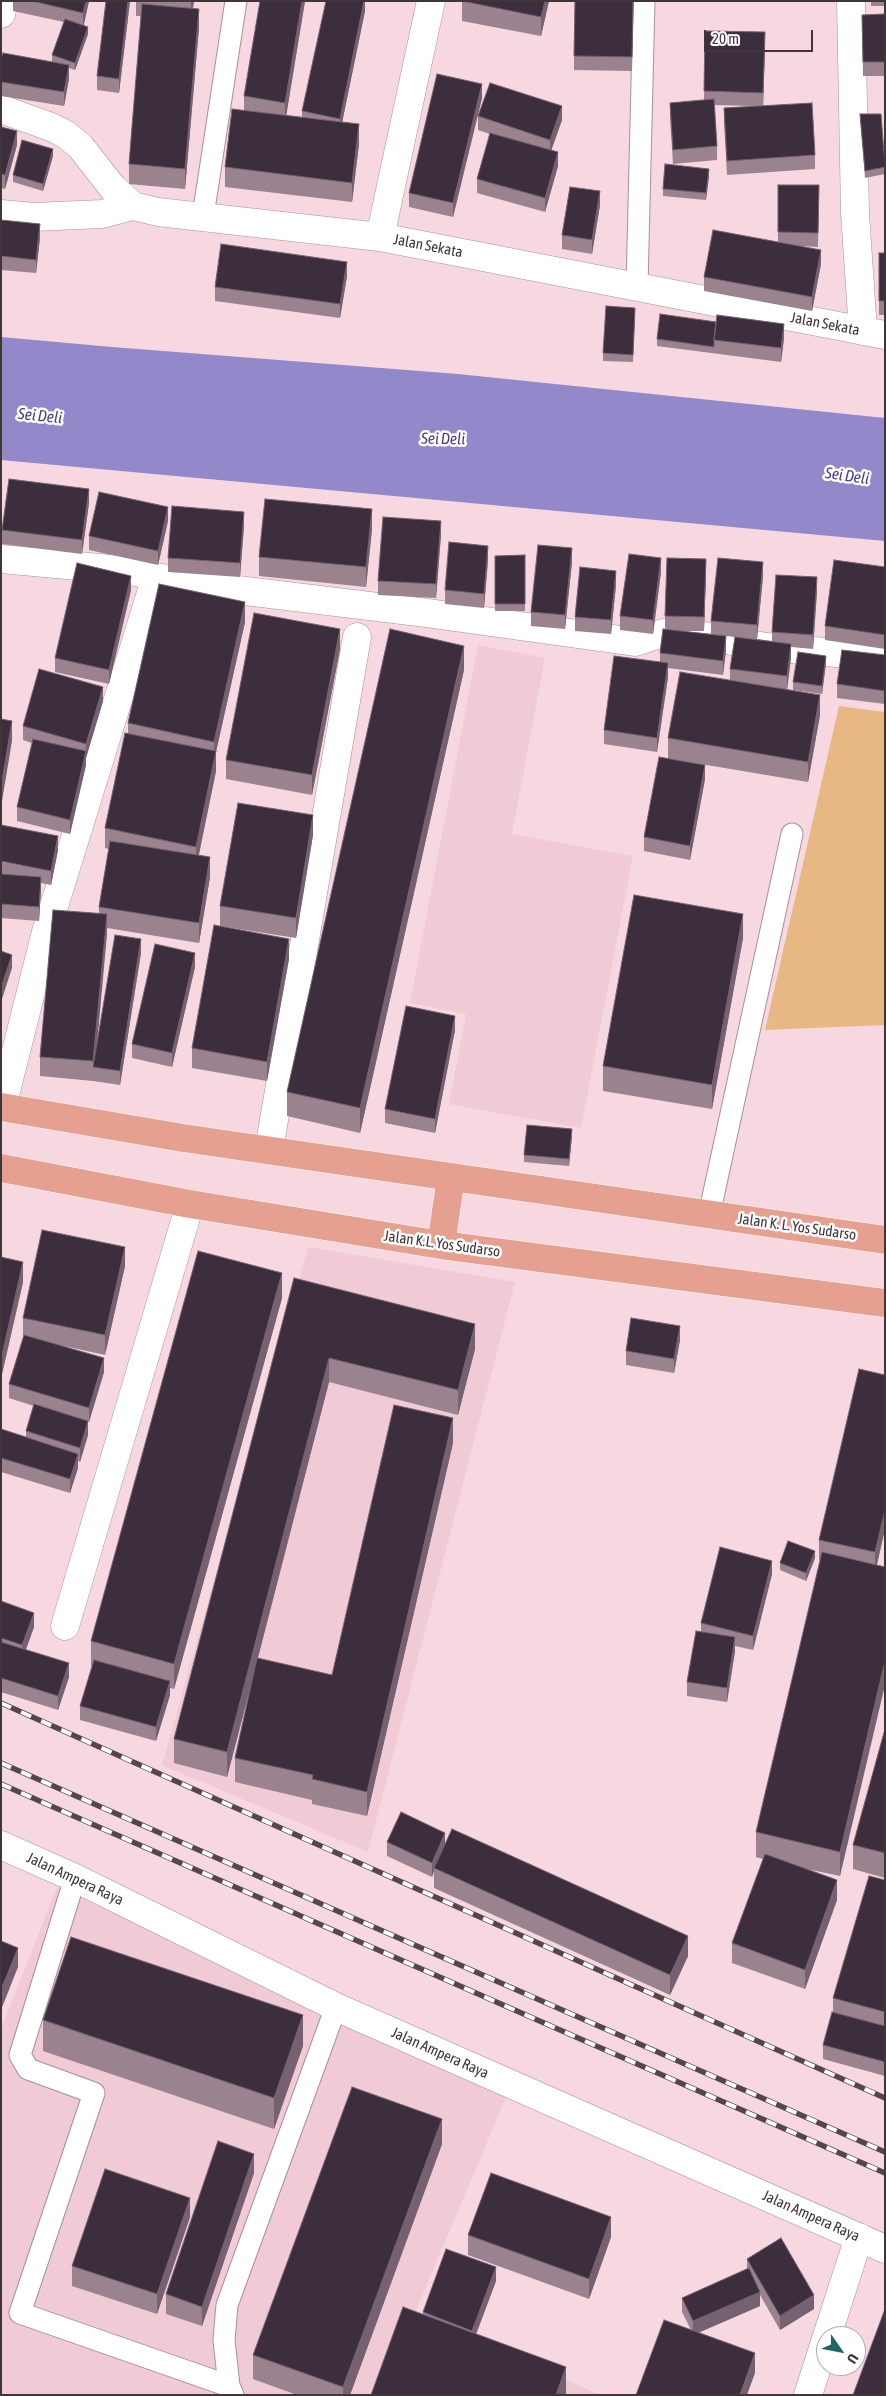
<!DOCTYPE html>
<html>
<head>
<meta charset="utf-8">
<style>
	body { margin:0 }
	#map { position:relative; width:886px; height:2396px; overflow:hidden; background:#f7d8e0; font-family:"Asap Condensed",sans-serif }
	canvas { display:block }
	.frame { position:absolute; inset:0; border:2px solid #413539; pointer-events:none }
	.north { position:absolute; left:816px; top:2326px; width:50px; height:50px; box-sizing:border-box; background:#fff; border:1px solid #b3aeb0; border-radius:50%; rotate:123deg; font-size:14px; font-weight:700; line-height:20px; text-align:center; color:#413539 }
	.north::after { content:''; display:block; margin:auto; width:18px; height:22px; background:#1c6761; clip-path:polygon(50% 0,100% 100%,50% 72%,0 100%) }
	.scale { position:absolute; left:704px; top:30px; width:109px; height:22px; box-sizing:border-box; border:2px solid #413539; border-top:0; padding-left:6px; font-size:15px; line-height:18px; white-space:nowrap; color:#413539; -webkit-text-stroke:4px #fff; paint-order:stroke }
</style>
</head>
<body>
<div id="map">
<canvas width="886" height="2396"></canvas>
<div class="frame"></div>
<div class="north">U</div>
<div class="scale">20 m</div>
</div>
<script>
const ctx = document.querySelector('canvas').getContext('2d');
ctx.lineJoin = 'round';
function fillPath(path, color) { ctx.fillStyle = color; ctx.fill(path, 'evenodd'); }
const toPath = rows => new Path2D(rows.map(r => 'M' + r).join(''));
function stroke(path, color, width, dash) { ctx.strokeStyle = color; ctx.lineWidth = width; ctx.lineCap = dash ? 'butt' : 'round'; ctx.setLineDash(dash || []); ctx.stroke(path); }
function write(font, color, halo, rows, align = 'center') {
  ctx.font = font + ' "Asap Condensed",sans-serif'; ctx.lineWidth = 5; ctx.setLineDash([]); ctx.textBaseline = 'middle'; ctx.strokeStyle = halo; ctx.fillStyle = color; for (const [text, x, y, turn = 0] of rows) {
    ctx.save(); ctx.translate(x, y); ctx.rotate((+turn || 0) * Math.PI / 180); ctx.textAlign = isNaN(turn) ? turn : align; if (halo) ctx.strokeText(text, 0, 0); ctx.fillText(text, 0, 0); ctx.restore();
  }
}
const built = toPath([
	[478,645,545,658,512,834,633,856,581,1128,449,1104,466,1014,410,1003],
	[308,1247,515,1282,368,1852,162,1765],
	[57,1887,507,2095,414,2315,601,2395,1,2395,1,2029]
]);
const green = toPath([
	[839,706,885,712,885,1025,765,1030]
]);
const water = toPath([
	[1,337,112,347,458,374,885,418,885,541,1,460]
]);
const lane = toPath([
	[203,216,236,1],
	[637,286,644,1],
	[709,1215,792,834],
	[75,1878,20,2055,28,2069,94,2093,20,2313,229,2386],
	[233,2395,229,2386,224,2340,227,2305,336,2007]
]);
const street = toPath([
	[851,1,855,213,863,331],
	[1,14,4,1],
	[1,109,51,127,65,134,80,146,112,187,133,206,158,212,380,237,885,335],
	[1,214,34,217,102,214,133,206],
	[380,237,431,1],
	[1,559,132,571,156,577,46,932,2,1107],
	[156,577,229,589,427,613,635,642,663,633,687,633,766,647,885,657],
	[269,1149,357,637],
	[65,1626,190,1204],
	[1,1845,75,1878,336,2007,885,2249],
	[827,2336,859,2237],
	[808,2395,826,2339]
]);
const primary = toPath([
	[1,1107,183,1138,885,1240],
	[1,1168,190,1204,441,1245,885,1303],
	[441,1245,451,1177]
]);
const rail = toPath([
	[1,1703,885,2098],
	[1,1763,885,2152],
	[1,1784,885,2173]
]);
const wall = toPath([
	[13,1,89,1,84,25,88,34,75,70,69,68,69,79,64,106,1,96,1,60,52,62,52,55,64,22,13,11],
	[130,1,119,93,97,90,97,76],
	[136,1,194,1,193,8,199,28,185,189,129,184,129,164,141,16,136,16],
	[260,1,305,1,286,116,302,118,302,111,365,1,365,11,342,122,359,144,352,202,225,187,225,167,244,111,244,96],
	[462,1,549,1,541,36,462,21],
	[634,1,632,71,574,70,574,56],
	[871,1,885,1,885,6,871,6],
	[885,14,885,76,863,76,862,15],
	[705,31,765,46,763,106,815,155,815,169,727,175,724,122,724,108,755,106,714,105,717,146,717,160,673,164,670,117,670,103,704,100],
	[482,98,453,217,409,207,409,193],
	[860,114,885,167,885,174,865,178],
	[478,116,562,120,551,150,558,166,545,212,477,193,477,179,490,134,478,130],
	[1,127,17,145,5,189,1,188],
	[53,156,43,191,13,182,13,175],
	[709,176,706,200,663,196,663,189],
	[778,185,819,185,818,247,801,246,821,264,812,311,704,291,704,277,778,242],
	[600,205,592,254,562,249,562,235],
	[1,220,40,238,36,273,1,270],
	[879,253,885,253,885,315,879,315],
	[347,276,340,318,215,301,215,287],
	[635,315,633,362,603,361,603,353],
	[784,338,781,362,657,346,657,339],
	[89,503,82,554,2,544,2,530],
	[168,521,158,565,89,550,89,536],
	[244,526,240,577,168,572,168,558],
	[372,529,366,587,259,576,259,557],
	[441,535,436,598,378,595,378,581],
	[525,555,525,611,495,611,495,556],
	[488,560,484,608,445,604,445,590],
	[572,562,565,629,531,626,531,612],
	[885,567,885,649,825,640,825,626],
	[661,572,653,634,620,630,620,616],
	[706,573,704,631,679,631,711,634,711,621,763,576,757,639,772,641,772,632,817,591,813,649,791,647,791,658,787,689,820,715,808,782,671,759,705,779,690,860,644,851,644,837,668,758,668,738,730,680,730,669,735,637,726,636,726,650,723,675,668,668,668,677,657,752,604,744,604,730,660,662,660,653,665,629,665,616],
	[616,585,611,634,575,631,575,617],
	[131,590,109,684,55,672,55,658],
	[245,622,216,752,216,771,199,855,210,877,199,943,107,928,96,1049,141,953,120,1085,93,1081,40,1076,40,1057,99,914,99,907,109,849,105,848,105,828,128,733,128,723],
	[340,649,312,795,226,779,226,760],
	[885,655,885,704,837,698,837,684],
	[826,663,822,694,793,690,793,682],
	[464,670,360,1133,287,1116,287,1092],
	[103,701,86,758,86,765,70,834,17,821,17,807,32,743,23,740,23,726],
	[1,825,58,850,51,885,41,883,39,921,1,918],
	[313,835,296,938,220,926,220,906],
	[743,938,712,1109,603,1091,603,1066],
	[289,959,267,1081,192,1068,192,1048],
	[195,967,172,1067,132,1058,132,1044],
	[455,1030,435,1133,385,1123,385,1109],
	[572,1136,569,1166,524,1162,524,1155],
	[1,1257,23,1282,2,1374,1,1374],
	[125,1266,105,1355,64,1346,104,1372,89,1422,86,1420,88,1435,80,1462,78,1461,78,1468,70,1493,1,1472,1,1429,26,1437,26,1431,34,1406,9,1398,9,1384,23,1338,23,1318],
	[294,1278,475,1349,458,1415,329,1382,258,1658,332,1675,453,1443,367,1816,312,1804,312,1800,235,1782,235,1758,251,1686,227,1777,174,1763,174,1739],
	[282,1298,174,1689,170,1688,170,1695,156,1741,80,1720,80,1706,92,1666,91,1666,91,1641],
	[680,1340,674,1373,626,1365,626,1351],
	[885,1375,885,1529,877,1565,840,1876,802,1868,837,1900,805,1989,732,1963,732,1943,763,1859,756,1857,756,1832,821,1560,819,1560,819,1540],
	[815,1558,806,1581,780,1570,780,1563],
	[772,1574,753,1650,735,1646,735,1651,727,1702,687,1696,687,1682,701,1631,701,1623],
	[1,1601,34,1627,26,1650,69,1677,58,1710,1,1692],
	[885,1729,885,1878,853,1869,853,1845],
	[387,1842,445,1845,688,1956,670,1995,434,1888,434,1871,432,1877,387,1856],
	[885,1880,885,2076,823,2059,823,2045,833,2013,833,1998],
	[43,2020,303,2046,274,2129,43,2051],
	[442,2144,350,2395,297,2395,253,2379,253,2355],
	[254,2173,202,2326,166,2314,166,2294],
	[190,2217,157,2314,72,2286,72,2266],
	[468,2235,611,2237,589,2299,468,2255],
	[747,2259,814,2309,780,2330,760,2295,760,2306,698,2333,755,2373,691,2330,682,2312,682,2298,747,2269],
	[496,2281,476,2334,566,2395,423,2314,423,2312]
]);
const shadedWall = toPath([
	[86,1,89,1,83,27,83,13],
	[128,1,130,1,119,93,119,79],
	[191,1,194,1,191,22],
	[302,1,305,1,285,123,285,103],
	[364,1,365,1,365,11,340,133,340,119],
	[545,1,549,1,541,36,541,17],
	[199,9,199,28,185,189,185,169],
	[88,27,88,34,75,70,75,63],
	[765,32,765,46,763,107,763,93],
	[69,65,69,79,64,106,64,92],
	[482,84,482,98,453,217,453,203],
	[562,106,562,120,550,154,550,140],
	[359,124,359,144,352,202,352,183],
	[17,131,17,145,5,189,5,175],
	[53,149,53,156,43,191,43,184],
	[558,152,558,166,545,212,545,198],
	[709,169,709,176,706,200,706,193],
	[600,191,600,205,592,254,592,240],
	[40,224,40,238,36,273,36,260],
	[821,250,821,264,812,311,812,297],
	[347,262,347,276,340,318,340,304],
	[784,324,784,338,781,362,781,348],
	[89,489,89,503,82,554,82,540],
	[168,507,168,521,158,565,158,551],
	[372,509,372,529,366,587,366,567],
	[244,512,244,526,240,577,240,563],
	[441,521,441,535,436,598,436,584],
	[488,546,488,560,484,608,484,594],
	[572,548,572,562,565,629,565,615],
	[661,558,661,572,653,634,653,620],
	[706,559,706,573,704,631,704,617],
	[763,562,763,576,757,639,757,625],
	[616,571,616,585,611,634,611,620],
	[131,576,131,590,109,684,109,670],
	[817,577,817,591,813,649,813,635],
	[245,602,245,622,216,752,216,771,196,867,196,847,214,762,214,742],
	[340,629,340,649,312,795,312,775],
	[726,636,726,650,723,675,723,661],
	[791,644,791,658,787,690,787,676],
	[464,646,464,670,360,1133,360,1108],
	[826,656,826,663,822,694,822,686],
	[668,663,668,677,657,752,657,738],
	[103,687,103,701,86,758,86,744],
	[820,695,820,715,808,782,808,762],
	[12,721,12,741,1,807,1,787],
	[86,751,86,765,70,834,70,820],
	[705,765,705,779,690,860,690,846],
	[313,815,313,835,296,938,296,918],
	[58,836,58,850,51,885,51,871],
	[210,857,210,877,199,943,199,923],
	[41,877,41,891,39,921,39,907],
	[107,914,107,934,95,1067,93,1067,93,1061],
	[743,914,743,938,712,1109,712,1085],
	[141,939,141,953,120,1085,120,1071],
	[289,939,289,959,267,1081,267,1062],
	[195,953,195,967,172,1067,172,1053],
	[12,955,12,968,1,1002,1,988],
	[455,1016,455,1030,435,1133,435,1119],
	[572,1129,572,1136,569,1166,569,1159],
	[125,1247,125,1266,105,1355,105,1335],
	[23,1262,23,1282,2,1374,2,1355],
	[282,1273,282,1298,174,1689,174,1664],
	[475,1324,475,1349,458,1415,458,1390],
	[680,1326,680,1340,674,1373,674,1359],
	[104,1358,104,1372,89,1422,89,1408],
	[329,1358,329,1382,227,1777,227,1752],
	[453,1418,453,1443,367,1816,367,1792],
	[88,1421,88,1435,80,1462,80,1448],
	[78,1454,78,1468,70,1493,70,1479],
	[885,1510,885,1529,875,1572,875,1552],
	[815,1551,815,1558,806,1581,806,1573],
	[772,1561,772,1574,753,1650,753,1636],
	[34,1613,34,1627,22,1659,22,1645],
	[735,1637,735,1651,727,1702,727,1688],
	[885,1661,885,1685,840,1876,840,1852],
	[69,1663,69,1677,58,1710,58,1696],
	[170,1681,170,1695,156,1741,156,1727],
	[445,1833,445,1847,434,1868,434,1871,432,1877,432,1863],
	[837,1880,837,1900,805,1989,805,1970],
	[688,1936,688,1956,670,1995,670,1975],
	[18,1948,18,1967,1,2010,1,1990],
	[303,2015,303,2046,274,2129,274,2098],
	[442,2119,442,2144,350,2395,343,2395,343,2387],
	[254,2154,254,2173,202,2326,202,2307],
	[190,2198,190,2217,157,2314,157,2294],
	[611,2217,611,2237,589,2299,589,2279],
	[496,2267,496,2281,472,2345,472,2331],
	[760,2292,760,2306,693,2335,693,2321],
	[814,2295,814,2309,780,2330,780,2316],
	[755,2353,755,2373,747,2395,740,2395],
	[566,2367,566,2395,556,2395]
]);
const building = toPath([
	[32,1,86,1,83,13,32,1],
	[106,1,128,1,119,79,97,76,106,1],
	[260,1,302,1,285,103,244,96,260,1],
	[326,1,364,1,340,119,302,111,326,1],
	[462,1,545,1,541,17,462,1],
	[575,1,633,1,632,57,574,56,575,1],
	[142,4,199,9,185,169,129,164,142,4],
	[885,14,885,62,863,62,862,15,885,14],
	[65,19,88,27,75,63,52,55,65,19],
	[705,31,765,32,763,93,704,91,705,31],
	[3,53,69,65,64,92,1,82,1,60,3,53],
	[437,74,482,84,453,203,409,193,437,74],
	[490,83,562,106,550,140,478,116,490,83],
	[714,99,717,146,673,150,670,103,714,99],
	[812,103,815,155,727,161,724,108,812,103],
	[232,109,359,124,352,183,225,167,232,109],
	[860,114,881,114,885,167,865,171,860,114],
	[1,127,17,131,5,175,1,174,1,127],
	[490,133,558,152,545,198,477,179,490,133],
	[22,140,53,149,43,184,13,175,22,140],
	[665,164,709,169,706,193,663,189,665,164],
	[778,185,819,185,818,233,778,232,778,185],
	[570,187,600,191,592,240,562,235,570,187],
	[1,220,40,224,36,260,1,256,1,220],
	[713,230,821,250,812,297,704,277,713,230],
	[221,244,347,262,340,304,215,287,221,244],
	[879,253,885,253,885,301,879,301,879,253],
	[606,306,635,308,633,355,603,353,606,306],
	[660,314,716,322,714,340,714,347,657,339,660,314],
	[717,315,784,324,781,348,714,340,717,315],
	[9,479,89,489,82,540,2,530,9,479],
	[99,492,168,507,158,551,89,536,99,492],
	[265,499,372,509,366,567,259,557,265,499],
	[172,506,244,512,240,563,168,558,172,506],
	[383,517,441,521,436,584,378,581,383,517],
	[449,542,488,546,484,594,445,590,449,542],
	[538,545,572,548,565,615,531,612,538,545],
	[629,554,661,558,653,620,620,616,629,554],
	[525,555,525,604,495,604,495,556,525,555],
	[667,558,706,559,704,617,665,616,667,558],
	[718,558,763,562,757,625,711,621,718,558],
	[834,560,885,567,885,635,825,626,834,560],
	[77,563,131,576,109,670,55,658,77,563],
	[580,567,616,571,611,620,575,617,580,567],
	[776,575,817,577,813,635,772,632,776,575],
	[159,584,245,602,214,742,128,723,159,584],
	[254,613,340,629,312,775,226,760,254,613],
	[390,629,464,646,360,1108,287,1092,390,629],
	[663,629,726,636,723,661,660,653,663,629],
	[735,637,791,644,787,676,730,669,735,637],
	[842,650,885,655,885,691,837,684,842,650],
	[798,652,826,656,822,686,793,682,798,652],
	[614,656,668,663,657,738,604,730,614,656],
	[39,669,103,687,86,744,23,726,39,669],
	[680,672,820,695,808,762,668,738,680,672],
	[1,719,12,721,1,787,1,719],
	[125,733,216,751,196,847,105,828,125,733],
	[33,739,86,751,70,820,17,807,33,739],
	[659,757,705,765,690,846,644,837,659,757],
	[238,803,313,815,296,918,220,906,238,803],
	[1,825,58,836,51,871,1,861,1,825],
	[110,841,210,857,199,923,99,907,110,841],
	[1,874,41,877,39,907,1,904,1,874],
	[634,895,743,914,712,1085,603,1066,634,895],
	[53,910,107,914,93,1061,40,1057,53,910],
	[214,925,289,939,267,1062,192,1048,214,925],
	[115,935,141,939,120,1071,93,1067,115,935],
	[155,944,195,953,172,1053,132,1044,155,944],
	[1,951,12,955,1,988,1,951],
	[406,1006,455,1016,435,1119,385,1109,406,1006],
	[527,1125,572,1129,569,1159,524,1155,527,1125],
	[42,1230,125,1247,105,1335,23,1318,42,1230],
	[198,1251,282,1273,174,1664,91,1641,198,1251],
	[1,1257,23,1262,2,1355,1,1354,1,1257],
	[294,1278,475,1324,458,1390,329,1358,227,1752,174,1739,294,1278],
	[631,1318,680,1326,674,1359,626,1351,631,1318],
	[24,1335,104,1358,89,1408,9,1384,24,1335],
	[859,1369,885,1375,885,1510,875,1552,819,1540,859,1369],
	[34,1404,88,1421,80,1448,26,1431,34,1404],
	[394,1405,453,1418,367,1792,312,1779,313,1775,235,1758,257,1658,332,1675,394,1405],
	[1,1429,78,1454,70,1479,1,1458,1,1429],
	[788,1541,815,1551,806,1573,780,1563,788,1541],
	[720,1547,772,1561,753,1636,701,1623,720,1547],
	[822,1552,885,1567,885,1661,840,1852,756,1832,822,1552],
	[1,1601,34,1613,22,1645,1,1638,1,1601],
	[696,1631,735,1637,727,1688,687,1682,696,1631],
	[1,1642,69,1663,58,1696,1,1678,1,1642],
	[94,1660,170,1681,156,1727,80,1706,94,1660],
	[885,1729,885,1853,853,1845,885,1729],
	[401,1812,445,1833,432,1863,387,1842,401,1812],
	[452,1829,688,1936,670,1975,434,1868,452,1829],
	[765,1854,837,1880,805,1970,732,1943,765,1854],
	[869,1876,885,1880,885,2012,833,1998,869,1876],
	[71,1937,303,2015,274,2098,43,2020,71,1937],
	[1,1941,18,1948,1,1990,1,1941],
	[832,2012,885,2026,885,2062,823,2045,832,2012],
	[352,2087,442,2119,343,2387,253,2355,352,2087],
	[218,2141,254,2154,202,2307,166,2294,218,2141],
	[105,2169,190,2198,157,2294,72,2266,105,2169],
	[491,2173,611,2217,589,2279,468,2235,491,2173],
	[781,2238,814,2295,780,2316,747,2259,781,2238],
	[446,2249,496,2267,472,2331,423,2312,446,2249],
	[749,2268,760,2292,693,2321,682,2298,749,2268],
	[403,2307,566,2367,556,2395,371,2395,403,2307],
	[885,2309,885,2395,853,2395,885,2309],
	[664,2320,755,2353,740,2395,636,2395,664,2320]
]);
const streetNames = [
	["Jalan Sekata",428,246,11],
	["Jalan Sekata",825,324,11],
	["Jalan K. L. Yos Sudarso",797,1227,8],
	["Jalan K.L. Yos Sudarso",442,1244,8],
	["Jalan Ampera Raya",75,1879,25],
	["Jalan Ampera Raya",440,2053,24],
	["Jalan Ampera Raya",811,2216,24]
];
const waterNames = [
	["Sei Deli",40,416,6],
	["Sei Deli",443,439,1],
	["Sei Deli",847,476,8]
];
fillPath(built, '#f0cad5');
fillPath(green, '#e7b884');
fillPath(water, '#9388c9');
stroke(lane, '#ab8f97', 23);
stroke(street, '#ab8f97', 29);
stroke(primary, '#fff', 29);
stroke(lane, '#fff', 21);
stroke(street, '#fff', 28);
stroke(primary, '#e5a090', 28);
stroke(rail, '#54464b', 5.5);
stroke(rail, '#fff', 4, [11]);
fillPath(wall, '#9a838f');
fillPath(shadedWall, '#75616f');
fillPath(building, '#3d2e3e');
stroke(building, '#75616f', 1);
write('15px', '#413539', '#fff', streetNames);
write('italic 16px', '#4b3886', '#fff', waterNames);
</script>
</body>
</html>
